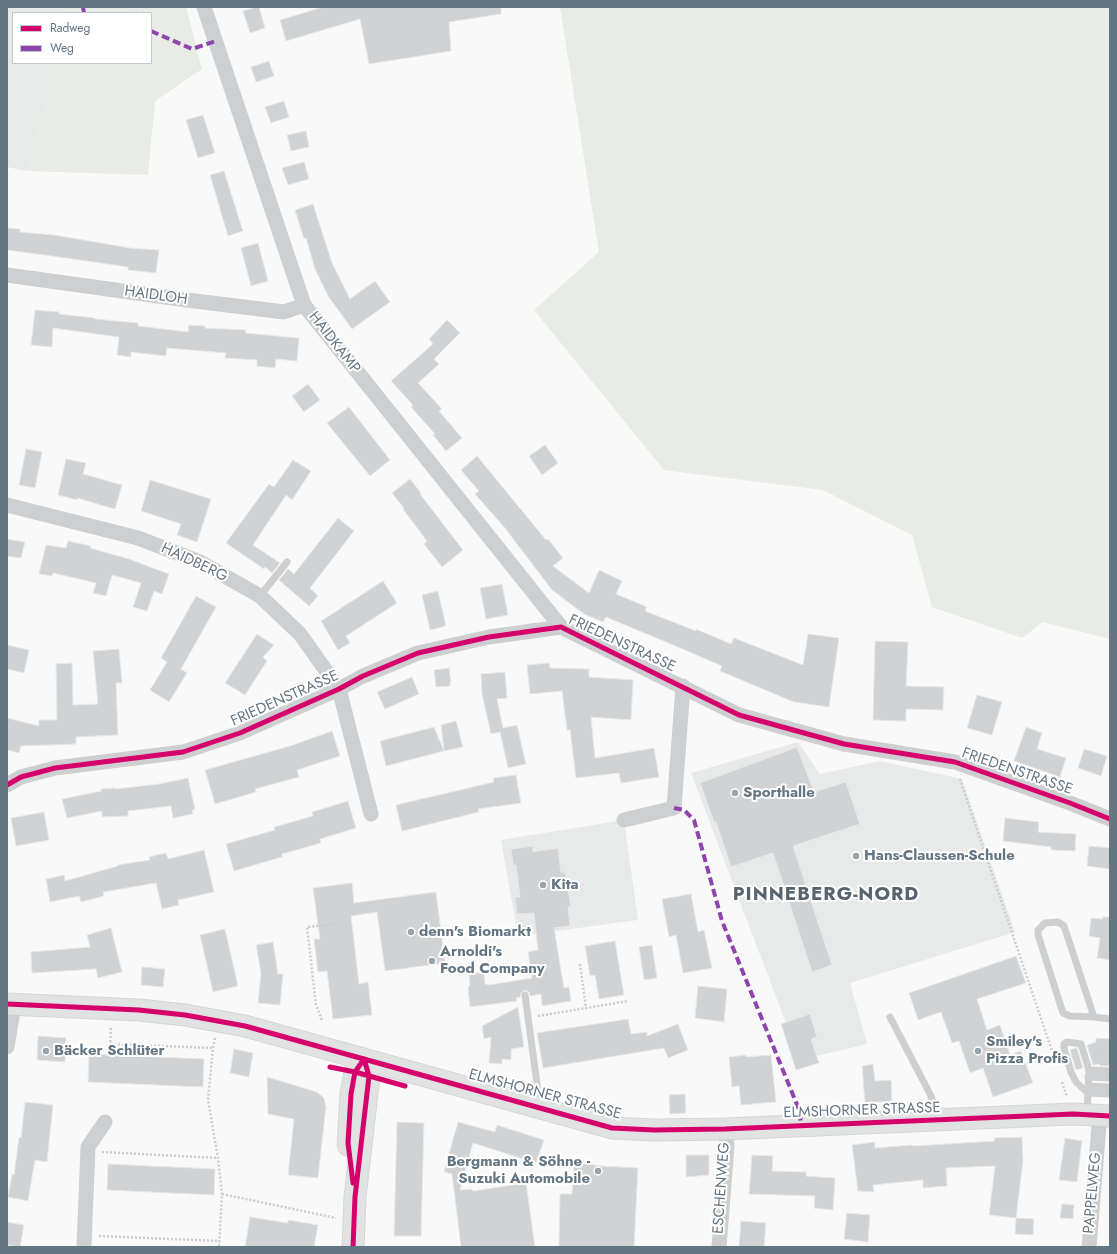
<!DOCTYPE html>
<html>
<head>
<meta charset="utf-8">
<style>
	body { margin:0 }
	#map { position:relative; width:1117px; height:1254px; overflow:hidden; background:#f9f9f9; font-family:Jost,sans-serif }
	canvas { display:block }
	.frame { position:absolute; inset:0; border:8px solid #657683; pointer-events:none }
	.legend { position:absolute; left:12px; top:12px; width:140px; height:52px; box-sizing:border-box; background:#fff; border:1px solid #c1c8cd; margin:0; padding:5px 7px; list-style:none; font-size:12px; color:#657683 }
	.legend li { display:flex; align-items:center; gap:8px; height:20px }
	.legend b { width:20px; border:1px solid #c1c8cd }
</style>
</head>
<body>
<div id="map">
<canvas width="1117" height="1254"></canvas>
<div class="frame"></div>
<ul class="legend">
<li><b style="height:5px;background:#d6006c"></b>Radweg</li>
<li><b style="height:5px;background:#8e44ad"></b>Weg</li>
</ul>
</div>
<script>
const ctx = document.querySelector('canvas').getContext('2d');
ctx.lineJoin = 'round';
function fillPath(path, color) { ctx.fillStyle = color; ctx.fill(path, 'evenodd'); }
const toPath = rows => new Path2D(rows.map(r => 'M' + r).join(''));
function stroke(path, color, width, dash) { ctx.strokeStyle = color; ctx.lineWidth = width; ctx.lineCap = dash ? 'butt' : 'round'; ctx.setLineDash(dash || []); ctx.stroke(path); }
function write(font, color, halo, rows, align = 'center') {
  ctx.font = font + ' Jost,sans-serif'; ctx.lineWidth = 4; ctx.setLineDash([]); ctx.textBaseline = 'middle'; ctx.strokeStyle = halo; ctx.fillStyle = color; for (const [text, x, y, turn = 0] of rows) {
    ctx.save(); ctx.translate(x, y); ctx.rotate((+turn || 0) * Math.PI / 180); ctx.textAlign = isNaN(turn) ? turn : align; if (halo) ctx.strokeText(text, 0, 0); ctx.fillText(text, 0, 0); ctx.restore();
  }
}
const built = toPath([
	[7,7,140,7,141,13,13,13,13,63,48,63,48,102,27,171,7,167],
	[798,742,820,774,880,761,962,779,1015,932,850,983,867,1044,800,1060,691,773],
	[624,820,638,920,518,936,501,840]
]);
const green = toPath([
	[60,7,132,7,133,13,61,13],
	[141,7,186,7,202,69,155,101,148,175,27,171,48,102,48,63,151,63,151,13,141,13],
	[560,7,1110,7,1110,639,1043,622,1022,638,932,607,912,535,823,490,664,470,534,310,599,252]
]);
const building = toPath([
	[257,7,259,7,265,28,250,33,243,11,257,7],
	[323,7,501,7,501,14,449,22,451,51,369,64,360,19,286,41,280,20,323,7],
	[269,61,274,76,256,82,251,67,269,61],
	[284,101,289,117,271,123,265,107,284,101],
	[203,115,215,153,198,158,186,120,203,115],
	[306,131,309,147,291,151,287,135,306,131],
	[304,162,309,179,288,185,282,168,304,162],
	[224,171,243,231,228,236,210,175,224,171],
	[313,204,332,263,350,299,375,281,390,302,352,329,328,296,315,269,306,238,304,239,295,210,313,204],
	[7,228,20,229,20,232,54,235,130,248,159,250,156,273,128,270,128,267,52,256,7,250,7,228],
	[258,243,268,281,251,286,241,248,258,243],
	[35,310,59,312,59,314,95,318,95,319,138,323,138,326,188,332,189,325,205,326,205,328,246,330,245,333,299,338,297,361,276,359,275,368,257,366,257,360,225,358,226,353,167,348,166,356,131,352,131,357,117,355,119,337,53,328,52,347,31,345,35,310],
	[447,320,460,333,434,359,439,364,418,383,442,409,439,411,462,438,446,451,433,435,435,434,411,407,413,405,391,381,433,344,429,339,447,320],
	[308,384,320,400,304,412,292,396,308,384],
	[349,407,390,460,370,476,327,423,349,407],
	[545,445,558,463,542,475,529,456,545,445],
	[26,449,42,452,35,488,19,485,26,449],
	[477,456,546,540,548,539,563,558,553,566,589,593,599,570,622,581,616,594,647,607,645,611,696,631,696,629,731,644,734,638,803,665,808,634,839,638,829,707,794,702,720,671,722,666,685,650,606,617,603,622,584,614,552,590,505,528,475,494,479,491,461,470,477,456],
	[66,459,86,463,83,474,122,485,115,509,77,498,77,500,58,495,66,459],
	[293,460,311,471,292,500,286,495,253,545,280,563,272,573,265,567,264,569,226,543,269,484,274,487,293,460],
	[410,479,421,493,420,494,463,550,442,567,424,544,427,541,403,509,404,508,392,493,410,479],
	[150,480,211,499,197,542,177,535,181,524,141,511,150,480],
	[338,518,354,531,310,588,318,596,309,606,279,580,288,569,294,574,338,518],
	[7,539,25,542,21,558,7,556,7,539],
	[68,541,91,546,90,548,129,559,169,574,162,594,154,591,147,611,133,607,141,583,112,575,106,596,93,593,96,583,53,573,52,576,39,574,46,545,66,548,68,541],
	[383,581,397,603,346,636,350,643,338,650,321,621,383,581],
	[502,584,508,615,486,619,480,588,502,584],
	[438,591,446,626,430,630,422,595,438,591],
	[196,596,216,607,181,669,187,673,169,702,150,690,167,662,161,658,196,596],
	[257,634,274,645,263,657,267,661,245,695,225,683,257,634],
	[875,641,908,642,906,686,944,687,943,710,906,709,906,721,873,720,875,641],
	[7,645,29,650,24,673,7,669,7,645],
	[119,649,122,683,116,683,118,735,76,737,76,744,21,746,19,753,7,750,7,718,39,726,39,720,57,720,56,664,72,663,73,705,98,704,93,651,119,649],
	[549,663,550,668,589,669,589,677,633,680,631,720,591,717,595,758,654,748,659,777,621,783,619,773,576,778,570,730,567,730,562,691,530,694,527,665,549,663],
	[449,668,451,682,450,682,450,686,436,687,434,670,449,668],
	[505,672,507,698,497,699,503,728,517,725,526,764,508,768,500,732,491,734,482,694,481,674,505,672],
	[412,677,419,694,385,709,377,692,412,677],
	[977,695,1002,702,992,735,967,728,977,695],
	[456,721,463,747,444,751,441,725,456,721],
	[434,727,444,751,386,766,380,741,434,727],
	[1026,727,1042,733,1037,749,1066,758,1060,777,1014,761,1026,727],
	[332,731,340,756,297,770,299,777,255,789,256,792,215,804,205,770,290,746,332,731],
	[797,747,814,792,846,782,860,824,793,846,832,965,812,972,773,853,731,867,716,822,714,822,700,783,797,747],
	[1084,749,1107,756,1101,776,1078,768,1084,749],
	[516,775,521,803,478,809,479,812,402,831,396,805,494,782,493,778,516,775],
	[188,778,195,809,192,810,193,814,173,818,171,806,128,811,128,816,102,817,102,811,67,818,62,799,101,791,101,789,115,788,115,789,159,784,188,778],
	[348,801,356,828,320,839,321,843,282,854,282,857,234,871,226,844,275,830,274,827,313,816,312,812,348,801],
	[44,812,49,840,16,846,11,818,44,812],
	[1005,818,1039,822,1038,832,1076,834,1075,851,1051,850,1051,847,1003,841,1005,818],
	[533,846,533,852,558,848,561,873,565,872,571,907,568,907,570,926,554,928,564,988,569,987,571,1001,542,1006,541,994,530,996,529,992,525,990,521,993,520,997,516,998,517,1001,470,1007,468,986,470,986,469,974,484,972,485,984,489,985,532,978,528,952,538,950,534,913,517,914,515,897,520,897,516,865,513,865,511,849,533,846],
	[1089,846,1110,848,1110,869,1087,866,1089,846],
	[204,850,214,892,178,900,179,905,162,909,156,883,103,892,104,896,81,902,79,896,50,902,46,879,64,875,65,881,118,866,118,865,150,860,149,857,166,853,168,859,204,850],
	[352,883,354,903,436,892,445,963,385,971,377,912,351,916,359,984,368,982,372,1015,333,1019,327,971,318,972,314,939,320,939,313,888,352,883],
	[691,894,698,932,704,930,712,968,683,973,676,935,669,937,662,899,691,894],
	[1103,917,1110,917,1110,960,1097,958,1100,938,1089,936,1091,918,1102,919,1103,917],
	[111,928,122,972,98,978,96,969,32,973,31,952,90,947,87,935,111,928],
	[225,929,238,986,213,992,200,935,225,929],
	[615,941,624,995,599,999,595,975,590,976,585,946,615,941],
	[273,942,278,974,283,974,280,1005,258,1003,261,973,256,945,273,942],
	[652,945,657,978,644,980,639,947,652,945],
	[1016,956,1026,983,977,999,987,1030,1000,1025,1010,1055,1021,1051,1033,1083,993,1097,983,1068,970,1073,959,1041,952,1043,941,1012,918,1020,909,993,1016,956],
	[142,967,165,969,163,987,141,985,142,967],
	[698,986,727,989,724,1022,695,1018,698,986],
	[518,1007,524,1047,511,1049,511,1060,502,1059,502,1064,489,1063,491,1037,484,1039,482,1026,518,1007],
	[810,1014,817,1037,811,1039,819,1063,796,1070,781,1024,810,1014],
	[628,1019,631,1034,647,1032,647,1036,678,1024,688,1050,668,1058,664,1048,543,1068,537,1033,628,1019],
	[38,1036,66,1038,65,1062,37,1060,38,1036],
	[1096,1038,1110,1039,1110,1066,1100,1066,1100,1064,1093,1065,1087,1045,1096,1042,1096,1038],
	[1075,1048,1077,1048,1083,1068,1076,1070,1070,1050,1075,1048],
	[234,1049,253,1053,249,1077,230,1073,234,1049],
	[89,1054,204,1059,203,1087,88,1082,89,1054],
	[746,1055,746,1057,771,1055,776,1102,741,1105,739,1086,732,1087,729,1057,746,1055],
	[873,1064,875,1081,891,1080,892,1101,865,1103,862,1066,873,1064],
	[267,1077,317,1092,324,1098,326,1108,325,1115,318,1178,288,1175,294,1119,268,1114,267,1077],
	[685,1094,686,1113,670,1114,669,1095,685,1094],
	[25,1102,53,1105,47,1162,35,1160,28,1201,8,1197,12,1174,14,1175,19,1137,21,1138,25,1102],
	[397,1122,424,1123,421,1236,394,1236,397,1122],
	[458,1122,495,1132,497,1125,544,1140,536,1163,473,1143,460,1190,472,1189,473,1191,526,1183,535,1247,461,1247,452,1174,444,1172,458,1122],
	[1022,1137,1023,1161,1016,1218,989,1215,995,1166,946,1168,947,1186,923,1188,923,1180,873,1185,874,1192,858,1191,852,1145,875,1142,875,1148,912,1145,913,1146,995,1141,994,1138,1022,1137],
	[1065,1138,1082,1141,1077,1182,1059,1180,1065,1138],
	[686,1155,709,1155,709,1175,686,1177,686,1155],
	[752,1155,773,1156,772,1171,806,1172,806,1176,835,1178,833,1210,814,1208,815,1196,749,1194,752,1155],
	[574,1162,601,1166,638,1168,634,1247,559,1247,560,1194,572,1194,573,1176,576,1176,573,1175,574,1162],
	[108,1164,215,1169,214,1195,107,1190,108,1164],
	[1062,1204,1074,1205,1073,1219,1060,1218,1062,1204],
	[847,1213,870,1215,868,1242,844,1239,847,1213],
	[250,1217,288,1223,288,1220,318,1225,314,1247,245,1247,250,1217],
	[1016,1218,1034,1219,1033,1235,1015,1234,1016,1218],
	[741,1221,766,1223,764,1247,739,1247,741,1221],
	[7,1222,24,1225,20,1247,7,1245,7,1222]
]);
const path = toPath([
	[960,779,1052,1051],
	[580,964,586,1008],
	[538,1016,628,1001],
	[322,1020,316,1005,307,927,335,924],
	[111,1028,110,1044,213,1048],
	[215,1038,213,1048,208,1100,218,1158,222,1194,219,1247],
	[1062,1082,1067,1097],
	[102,1152,218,1158],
	[222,1194,336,1218],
	[99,1236,220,1241]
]);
const service = toPath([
	[260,596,287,562],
	[525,995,538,1091,536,1106],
	[890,1017,931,1096,935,1109,936,1118],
	[1094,1017,1064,926,1058,922,1045,923,1038,930,1038,935,1063,1013,1070,1016,1094,1017,1110,1019],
	[1089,1070,1081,1044,1067,1042,1064,1044,1064,1048,1071,1072,1076,1082,1088,1093,1110,1094],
	[1088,1077,1110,1078],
	[1088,1086,1110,1087],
	[1087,1112,1089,1070,1110,1071]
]);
const minor = toPath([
	[204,7,304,305,561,627],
	[7,275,187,300,284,312,304,305],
	[7,505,138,538,200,562,260,596,300,634,339,689,371,814],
	[7,785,21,777,55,768,183,752,240,733,339,689,363,676,418,653,489,637,561,627,739,715,844,744,955,762,1070,803,1110,819],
	[624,820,674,808,683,686],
	[7,1047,14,1004],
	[84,1247,88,1147,105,1122],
	[719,1247,727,1146,725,1129],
	[1089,1247,1100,1114]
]);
const secondary = toPath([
	[7,1004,139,1010,185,1015,245,1026,612,1128,654,1130,725,1129,1073,1114,1110,1116],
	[348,1145,351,1094,355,1072,364,1059],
	[353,1247,355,1197,369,1076,364,1059]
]);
const quiet = toPath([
	[83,7,84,13],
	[151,31,192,49,216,41],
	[674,808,684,810,694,820,722,921,800,1112,801,1126]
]);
const cycleway = toPath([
	[7,785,21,777,55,768,183,752,240,733,339,689,363,676,418,653,489,637,561,627,739,715,844,744,955,762,1070,803,1110,819],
	[7,1004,139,1010,185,1015,245,1026,612,1128,654,1130,725,1129,1073,1114,1110,1116],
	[330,1067,355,1072,405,1086],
	[353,1183,348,1143,351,1094,355,1072,364,1059],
	[353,1247,355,1197,369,1076,364,1059]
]);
const markers = [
	[735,793,4,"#99a4ac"],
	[856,856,4,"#99a4ac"],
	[543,885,4,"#99a4ac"],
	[411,932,4,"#99a4ac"],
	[432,961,4,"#99a4ac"],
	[46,1051,4,"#99a4ac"],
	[978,1051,4,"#99a4ac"],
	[598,1171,4,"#99a4ac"]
];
const streetNames = [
	["HAIDLOH",156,296,8],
	["HAIDKAMP",334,343,52],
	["HAIDBERG",194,563,25],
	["FRIEDENSTRASSE",622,644,25],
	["FRIEDENSTRASSE",285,699,-24],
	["FRIEDENSTRASSE",1017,772,19],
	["ELMSHORNER STRASSE",545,1095,15],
	["ELMSHORNER STRASSE",862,1111,-2],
	["ESCHENWEG",722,1188,-86],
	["PAPPELWEG",1093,1193,-85]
];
const poiNames = [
	["Sporthalle",743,793],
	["Hans-Claussen-Schule",864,856],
	["Kita",551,885],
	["denn's Biomarkt",419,932],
	["Arnoldi's",440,952],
	["Food Company",440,969],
	["Smiley's",986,1042],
	["Pizza Profis",986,1059],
	["Bäcker Schlüter",54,1051],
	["Bergmann & Söhne -",590,1162,"right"],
	["Suzuki Automobile",590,1179,"right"]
];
const districtNames = [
	["PINNEBERG-NORD",826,895]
];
fillPath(built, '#e8e9e9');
fillPath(green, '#e8ebe6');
fillPath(building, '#d0d2d3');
stroke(building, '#e8e8e8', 1);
stroke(secondary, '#d5d6d7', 23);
stroke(path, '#cbcccd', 2.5, [2, 2]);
stroke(service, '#cecfd0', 7);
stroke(minor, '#cecfd0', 15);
stroke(secondary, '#e1e2e2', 21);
stroke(quiet, '#8e44ad', 4, [8, 4]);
stroke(cycleway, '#d6006c', 5);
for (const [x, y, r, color] of markers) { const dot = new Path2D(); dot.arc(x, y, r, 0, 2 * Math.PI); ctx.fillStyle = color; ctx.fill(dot); stroke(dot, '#fff', 1.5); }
write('15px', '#657683', '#fff', streetNames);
write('bold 15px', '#657683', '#fff', poiNames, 'left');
ctx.letterSpacing = '1px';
write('bold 19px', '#57646e', '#fff', districtNames);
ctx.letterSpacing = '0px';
</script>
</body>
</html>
